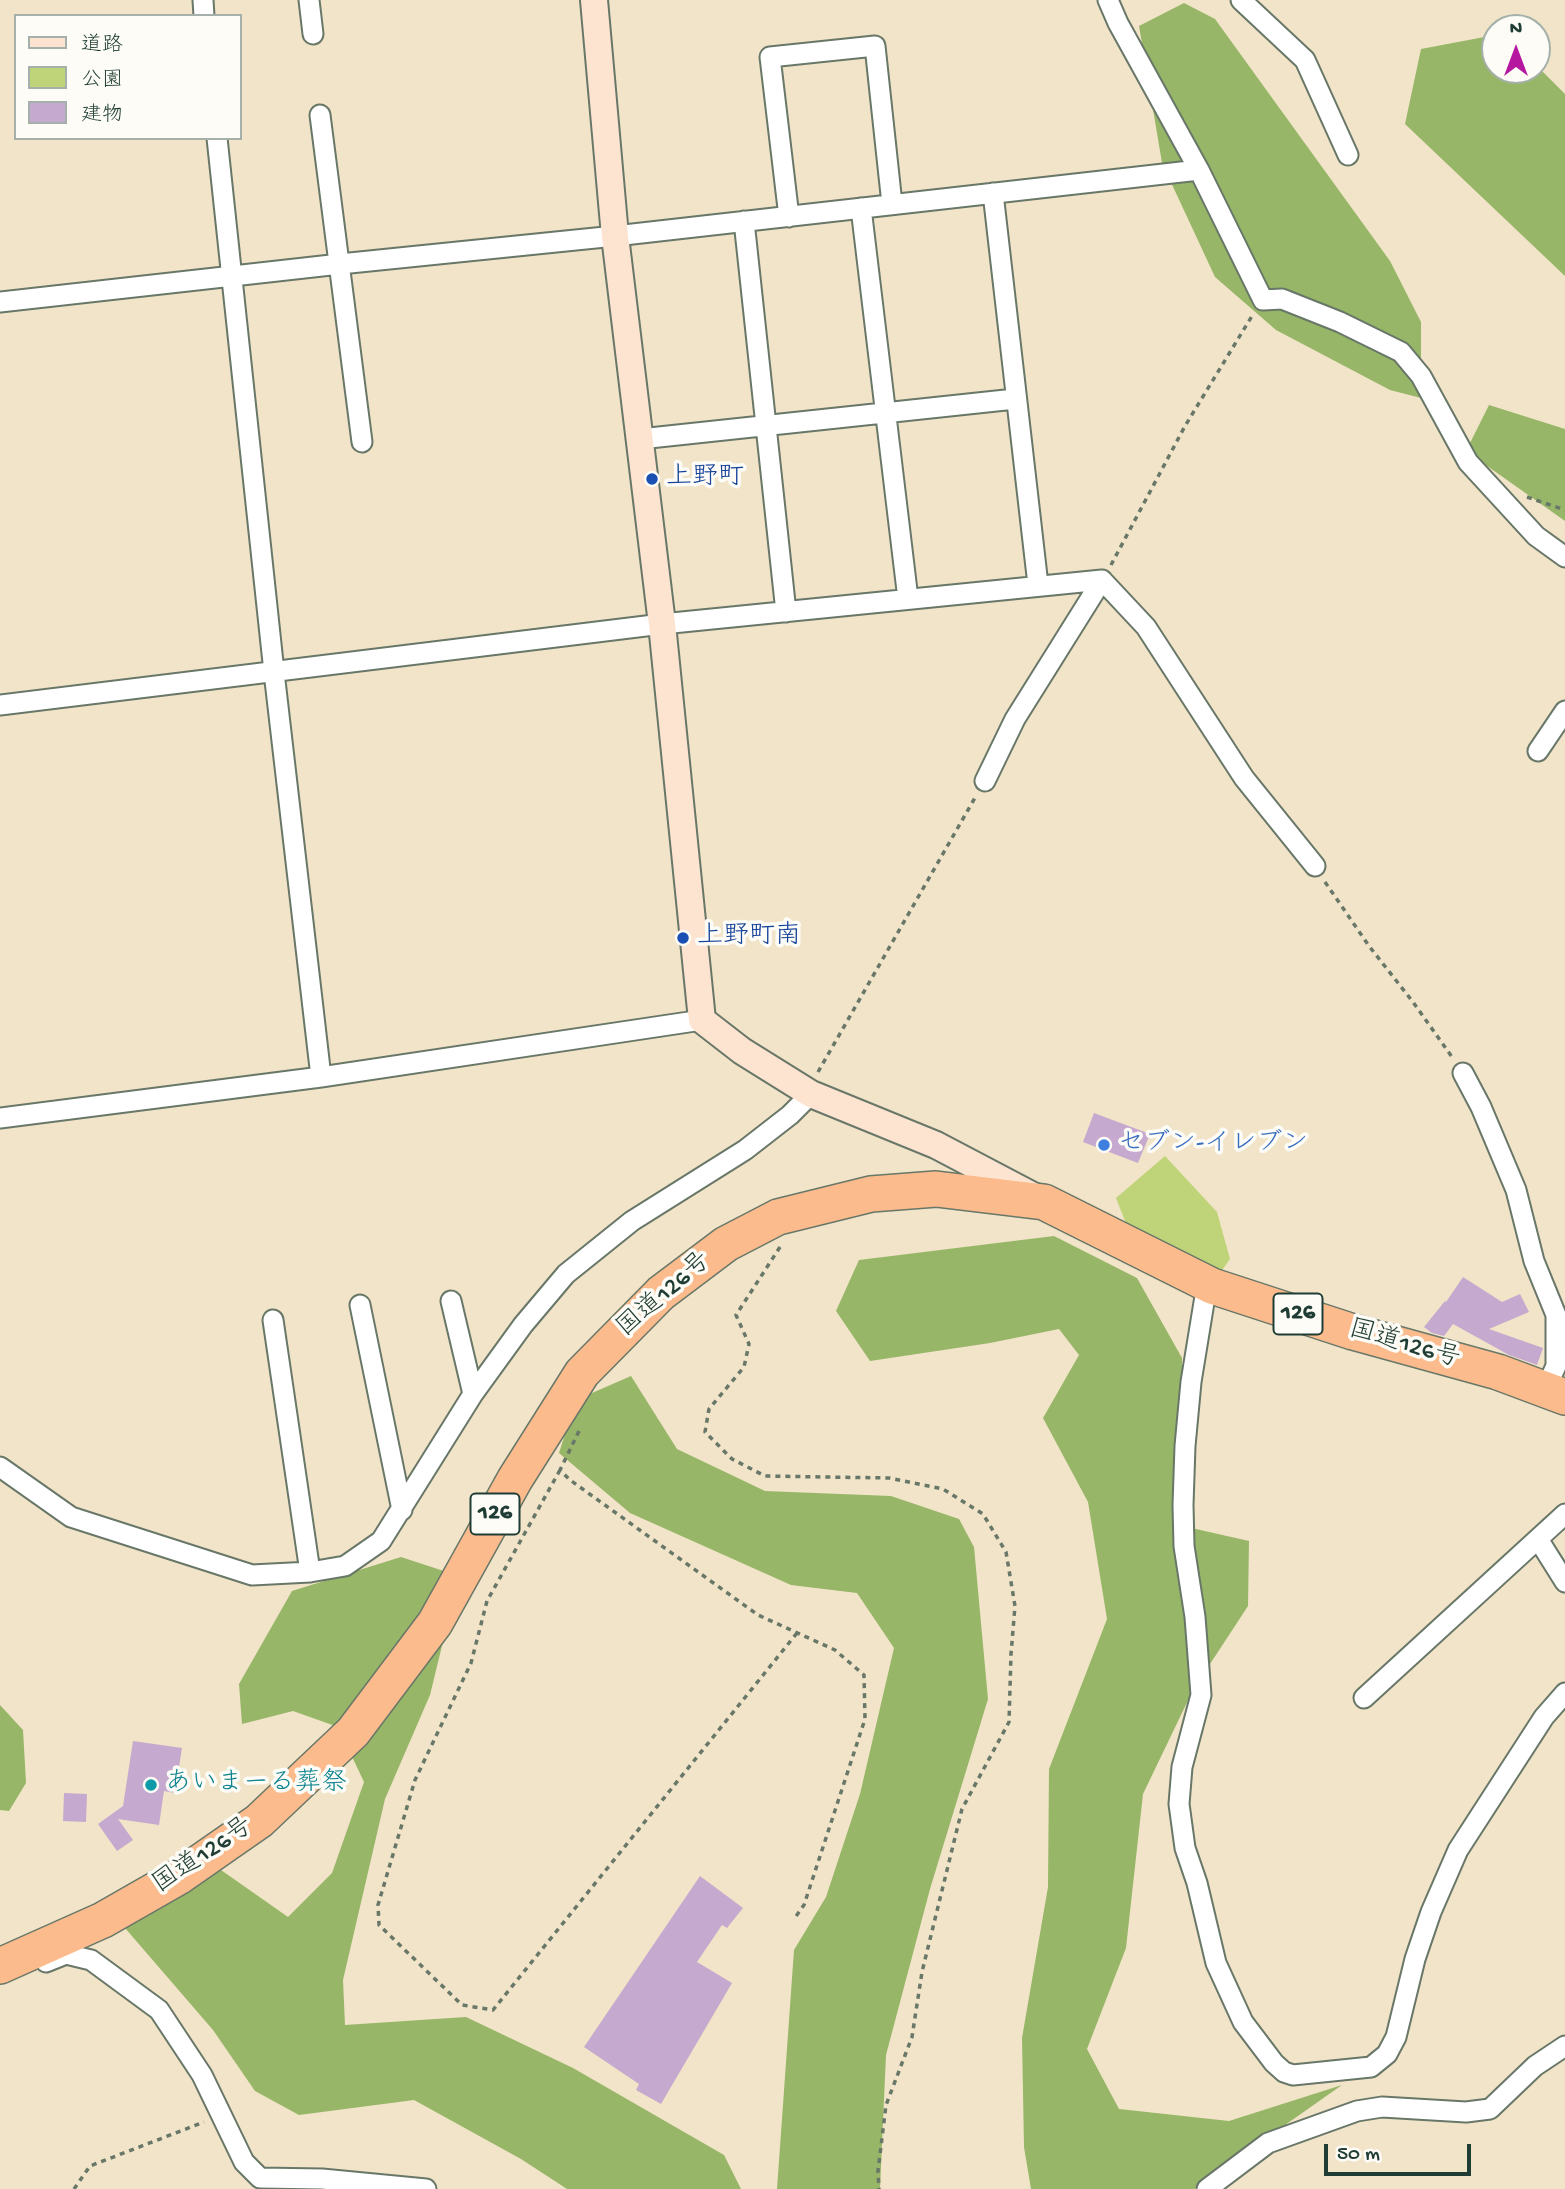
<!DOCTYPE html>
<html>
<head>
<meta charset="utf-8">
<style>
	body { margin:0 }
	#map { position:relative; width:1565px; height:2189px; overflow:hidden; background:#f1e4c8; font-family:"Gochi Hand","Klee One",sans-serif }
	canvas { display:block }
	.legend { position:absolute; left:14px; top:14px; width:228px; height:126px; box-sizing:border-box; background:#fdfcf7; border:2px solid #a4b0a9; margin:0; padding:9px 12px; list-style:none; font-size:21px; color:#1f3d34 }
	.legend li { display:flex; align-items:center; gap:14px; height:35px }
	.legend b { width:35px; border:2px solid #a4b0a9 }
	.north { position:absolute; left:1481px; top:14px; width:70px; height:70px; box-sizing:border-box; background:#fdfcf7; border:2px solid #a4b0a9; border-radius:50%; rotate:0deg; font-size:19px; font-weight:700; line-height:28px; text-align:center; color:#1f3d34 }
	.north::after { content:''; display:block; margin:auto; width:24px; height:32px; background:#b5179e; clip-path:polygon(50% 0,100% 100%,50% 72%,0 100%) }
	.scale { position:absolute; left:1324px; top:2144px; width:147px; height:32px; box-sizing:border-box; border:4px solid #1f3d34; border-top:0; padding-left:9px; font-size:21px; line-height:24px; white-space:nowrap; color:#1f3d34; -webkit-text-stroke:5px #fdfcf7; paint-order:stroke }
</style>
</head>
<body>
<div id="map">
<canvas width="1565" height="2189"></canvas>
<ul class="legend">
<li><b style="height:9px;background:#fde4d1"></b>道路</li>
<li><b style="height:19px;background:#bfd478"></b>公園</li>
<li><b style="height:19px;background:#c6a9ce"></b>建物</li>
</ul>
<div class="north">N</div>
<div class="scale">50 m</div>
</div>
<script>
const ctx = document.querySelector('canvas').getContext('2d');
ctx.lineJoin = 'round';
function fillPath(path, color) { ctx.fillStyle = color; ctx.fill(path, 'evenodd'); }
const toPath = rows => new Path2D(rows.map(r => 'M' + r).join(''));
function stroke(path, color, width, dash) { ctx.strokeStyle = color; ctx.lineWidth = width; ctx.lineCap = dash ? 'butt' : 'round'; ctx.setLineDash(dash || []); ctx.stroke(path); }
function write(font, color, halo, rows, align = 'center') {
  ctx.font = font + ' "Gochi Hand","Klee One",sans-serif'; ctx.lineWidth = 7; ctx.setLineDash([]); ctx.textBaseline = 'middle'; ctx.strokeStyle = halo; ctx.fillStyle = color; for (const [text, x, y, turn = 0] of rows) {
    ctx.save(); ctx.translate(x, y); ctx.rotate((+turn || 0) * Math.PI / 180); ctx.textAlign = isNaN(turn) ? turn : align; if (halo) ctx.strokeText(text, 0, 0); ctx.fillText(text, 0, 0); ctx.restore();
  }
}
const green = toPath([
	[1165,1156,1217,1212,1230,1259,1218,1276,1129,1231,1116,1198]
]);
const forest = toPath([
	[1184,3,1215,19,1390,261,1421,322,1421,398,1390,390,1276,330,1215,277,1162,163,1139,26],
	[1495,35,1495,70,1537,70,1537,66,1565,94,1565,276,1405,124,1421,49],
	[1489,405,1565,429,1565,521,1466,451],
	[1054,1236,1137,1278,1182,1358,1182,1479,1187,1527,1249,1541,1248,1606,1193,1690,1143,1794,1126,1948,1087,2049,1119,2109,1229,2121,1342,2085,1194,2189,1031,2189,1024,2147,1022,2038,1048,1887,1049,1769,1107,1619,1088,1502,1043,1418,1079,1355,1059,1329,990,1343,870,1361,836,1311,859,1260],
	[631,1376,677,1449,765,1491,891,1496,959,1519,974,1547,988,1699,930,1889,886,2055,880,2189,777,2189,794,1950,826,1897,860,1794,894,1648,857,1593,791,1585,630,1513,559,1453,576,1400],
	[401,1557,459,1576,430,1695,385,1799,343,1980,345,2025,466,2017,573,2068,724,2155,741,2189,567,2189,521,2159,414,2100,299,2115,255,2091,213,2030,125,1928,221,1870,288,1917,332,1873,364,1782,338,1727,293,1711,242,1724,239,1684,292,1591],
	[0,1705,23,1730,26,1783,9,1811,0,1810]
]);
const building = toPath([
	[1094,1113,1150,1134,1138,1163,1083,1142],
	[1463,1277,1502,1302,1520,1294,1529,1312,1489,1329,1543,1348,1537,1365,1509,1355,1453,1324,1444,1336,1432,1333,1424,1327,1445,1301,1446,1302],
	[133,1741,182,1748,175,1793,164,1791,159,1825,118,1819,133,1840,117,1851,98,1824,123,1806],
	[64,1793,87,1794,86,1822,63,1821],
	[700,1876,743,1908,727,1928,722,1925,697,1962,732,1983,661,2104,636,2090,639,2084,584,2047]
]);
const path = toPath([
	[1527,497,1565,510],
	[1111,565,1185,426,1252,316],
	[1325,882,1369,946,1413,1002,1452,1057],
	[818,1072,976,796],
	[780,1247,736,1315,749,1344,744,1367,709,1409,705,1432,732,1459,765,1476,889,1478,943,1489,983,1514,1006,1552,1015,1606,1011,1654,1009,1722,962,1809,922,1972,912,2037,886,2105,878,2171,879,2189],
	[579,1431,560,1470,570,1480,758,1615,835,1650,864,1675,865,1719,804,1905,794,1919],
	[560,1470,487,1601,471,1663,415,1780,378,1905,379,1925,462,2005,493,2010,797,1633],
	[74,2189,90,2166,204,2122]
]);
const street = toPath([
	[203,0,204,16],
	[309,0,313,34],
	[1108,0,1118,23,1199,170,1263,300,1282,299,1340,322,1401,352,1421,376,1468,462,1536,536,1565,557],
	[1241,0,1305,60,1348,155],
	[320,115,362,442],
	[217,138,274,672,321,1077],
	[993,193,1038,585],
	[861,208,908,599],
	[789,217,770,57,875,46,892,204],
	[744,221,786,612],
	[0,302,340,264,615,236,1199,170],
	[640,439,1015,399],
	[1102,580,1146,627,1244,778,1315,866],
	[0,705,662,624,1102,580],
	[1538,751,1565,711],
	[985,781,1015,719,1102,580],
	[1463,1073,1481,1107,1516,1190,1534,1261,1556,1315,1556,1366,1546,1388],
	[0,1118,321,1077,702,1020],
	[1207,1284,1191,1382,1185,1446,1183,1505,1184,1546,1195,1617,1201,1695,1182,1767,1179,1804,1185,1848,1197,1883,1216,1963,1243,2022,1274,2063,1284,2072,1293,2075,1371,2067,1387,2054,1396,2037,1415,1959,1431,1912,1458,1850,1544,1717,1565,1693],
	[451,1301,473,1394],
	[360,1305,402,1510],
	[273,1320,310,1572],
	[0,1467,71,1517,252,1575,310,1572,345,1566,381,1541,473,1394,523,1325,566,1274,632,1221,745,1150,790,1115,811,1094],
	[1538,1539,1565,1582],
	[1364,1698,1565,1514],
	[46,1962,66,1954,91,1960,159,2010,202,2075,244,2162,260,2178,322,2179,426,2189],
	[1207,2189,1268,2143,1357,2111,1382,2107,1466,2112,1490,2109,1535,2066,1565,2046]
]);
const secondary = toPath([
	[594,0,615,236,662,624,702,1020,742,1051,811,1094,936,1145,1033,1196]
]);
const highway = toPath([
	[0,1966,103,1920,180,1876,259,1821,353,1732,435,1623,515,1479,582,1373,661,1293,726,1244,778,1217,871,1194,936,1189,1044,1202,1212,1286,1353,1332,1498,1372,1565,1397]
]);
const markers = [
	[652,479,7,"#1a4fb4"],
	[683,938,7,"#1a4fb4"],
	[1104,1145,7,"#3f7fe0"],
	[151,1785,7,"#0f9aa8"]
];
const shields = [
	[1298,1314,49],
	[495,1514,49]
];
const shieldNames = [
	["126",1298,1314],
	["126",495,1514]
];
const transitNames = [
	["上野町",666,479],
	["上野町南",697,938]
];
const shopNames = [
	["セブン-イレブン",1118,1145]
];
const streetNames = [
	["国道126号",665,1296,-41],
	["国道126号",1404,1346,16],
	["国道126号",204,1857,-34]
];
const cultureNames = [
	["あいまーる葬祭",165,1785]
];
fillPath(green, '#bfd478');
fillPath(forest, '#97b668');
fillPath(building, '#c6a9ce');
stroke(street, '#687768', 23);
stroke(secondary, '#687768', 30);
stroke(highway, '#687768', 38);
stroke(path, '#687768', 3.5, [5, 5]);
stroke(street, '#fff', 19);
stroke(secondary, '#fde4d1', 26);
stroke(highway, '#fbbb8c', 35);
for (const [x, y, r, color] of markers) { const dot = new Path2D(); dot.arc(x, y, r, 0, 2 * Math.PI); ctx.fillStyle = color; ctx.fill(dot); stroke(dot, '#fdfcf7', 2.5); }
for (const [x, y, w] of shields) { const box = new Path2D(); box.roundRect(x - w / 2, y - 20.5, w, 41, 5); ctx.fillStyle = '#fdfcf7'; ctx.fill(box); stroke(box, '#1f3d34', 2); }
write('bold 24px', '#1f3d34', null, shieldNames);
write('26px', '#164399', '#fdfcf7', transitNames, 'left');
write('26px', '#366cbe', '#fdfcf7', shopNames, 'left');
write('26px', '#1f3d34', '#fdfcf7', streetNames);
write('26px', '#0d838f', '#fdfcf7', cultureNames, 'left');
</script>
</body>
</html>
